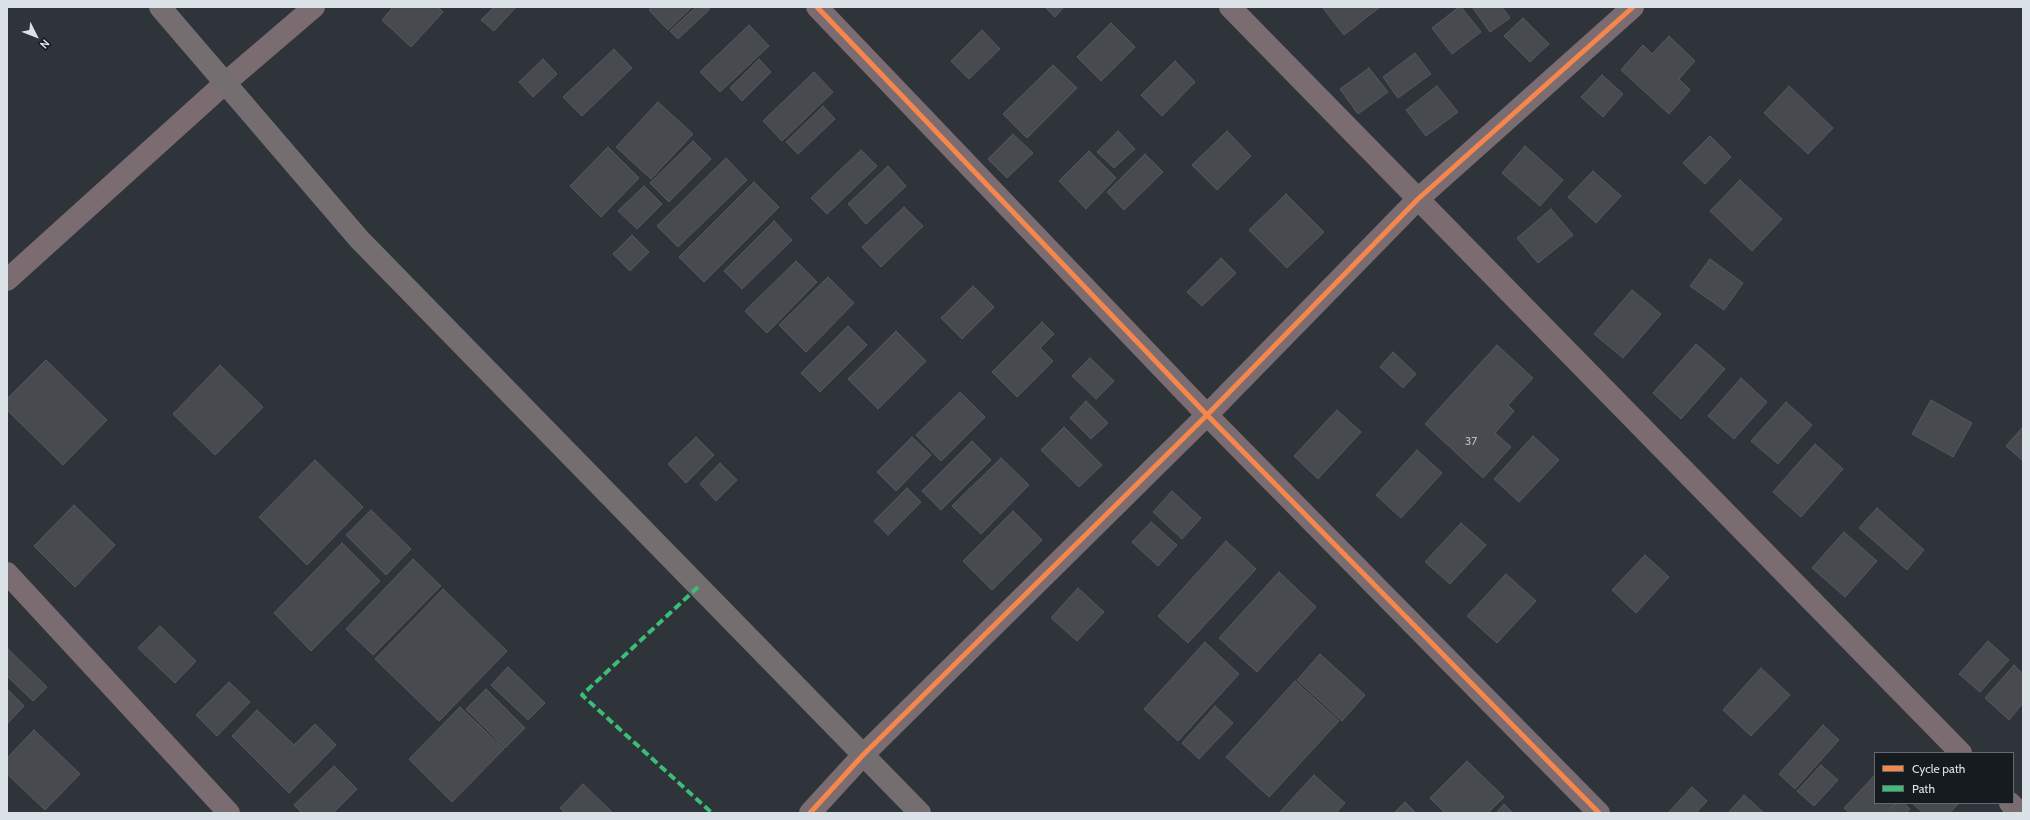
<!DOCTYPE html>
<html>
<head>
<meta charset="utf-8">
<style>
	body { margin:0 }
	#map { position:relative; width:2030px; height:820px; overflow:hidden; background:#2e3439; font-family:Cabin,sans-serif }
	canvas { display:block }
	.frame { position:absolute; inset:0; border:8px solid #dae1e7; pointer-events:none }
	.legend { position:absolute; left:1874px; top:752px; width:140px; height:52px; box-sizing:border-box; background:#161b1f; border:1px solid #646a6f; margin:0; padding:5px 7px; list-style:none; font-size:12px; color:#dae1e7 }
	.legend li { display:flex; align-items:center; gap:8px; height:20px }
	.legend b { width:20px; border:1px solid #646a6f }
	.north { position:absolute; left:16px; top:16px; width:40px; height:40px; -webkit-text-stroke:3px #161b1f; paint-order:stroke; rotate:132deg; font-size:11px; font-weight:700; line-height:16px; text-align:center; color:#dae1e7 }
	.north::after { content:''; display:block; margin:auto; width:14px; height:18px; background:#dae1e7; clip-path:polygon(50% 0,100% 100%,50% 72%,0 100%) }
</style>
</head>
<body>
<div id="map">
<canvas width="2030" height="820"></canvas>
<div class="frame"></div>
<ul class="legend">
<li><b style="height:5px;background:#f5874c"></b>Cycle path</li>
<li><b style="height:5px;background:#3abd76"></b>Path</li>
</ul>
<div class="north">N</div>
</div>
<script>
const ctx = document.querySelector('canvas').getContext('2d');
ctx.lineJoin = 'round';
function fillPath(path, color) { ctx.fillStyle = color; ctx.fill(path, 'evenodd'); }
const toPath = rows => new Path2D(rows.map(r => 'M' + r).join(''));
function stroke(path, color, width, dash) { ctx.strokeStyle = color; ctx.lineWidth = width; ctx.lineCap = dash ? 'butt' : 'round'; ctx.setLineDash(dash || []); ctx.stroke(path); }
function write(font, color, halo, rows, align = 'center') {
  ctx.font = font + ' Cabin,sans-serif'; ctx.lineWidth = 3; ctx.setLineDash([]); ctx.textBaseline = 'middle'; ctx.strokeStyle = halo; ctx.fillStyle = color; for (const [text, x, y, turn = 0] of rows) {
    ctx.save(); ctx.translate(x, y); ctx.rotate((+turn || 0) * Math.PI / 180); ctx.textAlign = isNaN(turn) ? turn : align; if (halo) ctx.strokeText(text, 0, 0); ctx.fillText(text, 0, 0); ctx.restore();
  }
}
const building = toPath([
	[393,7,438,7,443,12,411,47,382,20,393,7],
	[494,7,516,7,494,31,481,20,494,7],
	[652,7,692,7,668,30,649,10,652,7],
	[696,7,710,9,678,39,670,31,696,7],
	[1045,7,1064,7,1055,17,1045,7],
	[1322,7,1380,7,1344,35,1322,7],
	[1459,7,1461,7,1481,32,1452,54,1432,28,1459,7],
	[1472,7,1502,7,1510,18,1490,32,1472,7],
	[1523,18,1549,44,1530,62,1504,36,1523,18],
	[1111,23,1135,47,1101,81,1077,57,1111,23],
	[749,25,769,46,720,92,700,72,749,25],
	[982,30,1000,49,969,79,951,61,982,30],
	[1669,36,1695,61,1679,79,1690,90,1669,114,1621,70,1643,45,1652,54,1669,36],
	[614,49,632,68,582,116,563,97,614,49],
	[1415,53,1431,74,1398,98,1383,77,1415,53],
	[543,59,557,74,533,97,519,82,543,59],
	[759,59,771,72,742,101,730,88,759,59],
	[1175,61,1195,82,1162,116,1141,95,1175,61],
	[1053,65,1077,88,1027,138,1003,114,1053,65],
	[1369,68,1388,92,1358,114,1340,89,1369,68],
	[814,72,833,92,782,141,763,121,814,72],
	[1602,75,1623,94,1603,117,1581,97,1602,75],
	[1437,86,1458,112,1426,136,1406,110,1437,86],
	[1789,86,1833,128,1808,154,1764,113,1789,86],
	[658,102,693,134,651,179,616,147,658,102],
	[823,106,835,119,798,154,786,142,823,106],
	[1118,131,1135,149,1114,168,1097,152,1118,131],
	[1227,131,1251,156,1217,190,1192,165,1227,131],
	[1013,134,1033,153,1007,178,988,159,1013,134],
	[1710,136,1731,157,1705,184,1683,163,1710,136],
	[693,141,711,159,669,202,650,183,693,141],
	[1525,146,1563,180,1540,206,1502,173,1525,146],
	[608,147,639,178,601,217,570,186,608,147],
	[861,150,877,166,827,214,811,198,861,150],
	[1089,151,1116,178,1086,209,1059,181,1089,151],
	[1145,154,1163,172,1124,210,1107,192,1145,154],
	[726,158,747,180,678,247,657,226,726,158],
	[888,166,906,186,866,224,848,204,888,166],
	[1593,171,1621,196,1596,223,1568,197,1593,171],
	[1740,180,1782,219,1752,251,1710,211,1740,180],
	[754,182,779,207,704,282,679,257,754,182],
	[644,186,662,204,637,229,618,211,644,186],
	[1286,194,1324,232,1287,268,1249,230,1286,194],
	[904,207,923,226,881,267,862,247,904,207],
	[1551,209,1573,235,1538,263,1517,238,1551,209],
	[774,221,792,240,742,289,724,271,774,221],
	[632,235,649,252,630,271,613,254,632,235],
	[1221,258,1236,273,1202,306,1187,292,1221,258],
	[1710,259,1743,283,1724,310,1690,286,1710,259],
	[796,261,817,282,767,333,745,311,796,261],
	[828,277,854,303,806,352,779,325,828,277],
	[973,286,994,307,962,339,941,318,973,286],
	[1632,290,1661,314,1623,358,1594,334,1632,290],
	[1042,322,1054,334,1040,348,1053,361,1017,397,992,372,1042,322],
	[848,326,867,345,820,392,801,373,848,326],
	[896,331,926,361,878,409,848,379,896,331],
	[1696,344,1725,369,1681,419,1653,393,1696,344],
	[1497,345,1533,378,1508,405,1514,411,1495,433,1511,447,1483,478,1425,424,1497,345],
	[1393,352,1416,374,1403,388,1380,367,1393,352],
	[1090,358,1114,381,1096,399,1072,376,1090,358],
	[46,360,107,420,63,465,7,410,7,399,46,360],
	[220,365,263,407,215,455,173,414,220,365],
	[1741,378,1767,402,1734,439,1708,416,1741,378],
	[960,392,985,417,941,461,916,435,960,392],
	[1931,400,1972,423,1953,457,1912,434,1931,400],
	[1086,401,1108,423,1091,439,1070,418,1086,401],
	[1786,402,1812,425,1778,464,1751,441,1786,402],
	[1337,410,1361,432,1318,479,1294,456,1337,410],
	[1064,427,1102,465,1079,487,1041,450,1064,427],
	[2023,427,2023,461,2006,446,2023,427],
	[1533,436,1559,460,1519,502,1494,479,1533,436],
	[696,437,714,455,686,483,668,464,696,437],
	[912,437,931,455,896,491,877,472,912,437],
	[972,441,991,460,941,510,922,491,972,441],
	[1815,444,1843,469,1801,517,1773,492,1815,444],
	[1417,450,1442,473,1401,518,1376,495,1417,450],
	[1001,458,1029,485,981,534,952,506,1001,458],
	[315,460,363,507,307,565,259,517,315,460],
	[720,463,737,480,716,501,700,484,720,463],
	[907,488,921,502,888,535,874,521,907,488],
	[1172,491,1201,518,1182,539,1153,512,1172,491],
	[74,505,115,545,75,587,34,546,74,505],
	[1877,508,1924,550,1907,570,1859,528,1877,508],
	[371,510,411,549,386,575,346,535,371,510],
	[1013,511,1042,540,992,590,963,561,1013,511],
	[1151,522,1177,545,1158,566,1132,542,1151,522],
	[1461,523,1486,545,1450,584,1425,562,1461,523],
	[1844,532,1877,561,1845,597,1812,568,1844,532],
	[1226,541,1256,569,1188,643,1158,616,1226,541],
	[342,543,380,581,311,651,274,613,342,543],
	[1645,555,1669,577,1636,613,1612,590,1645,555],
	[413,559,441,586,373,655,346,629,413,559],
	[1279,572,1316,607,1257,672,1219,638,1279,572],
	[1506,574,1536,601,1497,643,1467,616,1506,574],
	[1078,588,1104,612,1077,641,1051,618,1078,588],
	[443,589,507,651,439,721,375,659,443,589],
	[160,626,196,661,175,683,138,648,160,626],
	[1988,641,2009,660,1980,692,1959,674,1988,641],
	[1205,642,1239,674,1178,741,1144,709,1205,642],
	[7,648,47,687,33,701,7,676,7,648],
	[1320,654,1365,695,1342,721,1297,680,1320,654],
	[2014,665,2023,674,2023,703,2009,720,1985,698,2014,665],
	[508,667,545,703,528,720,491,685,508,667],
	[1761,668,1790,695,1751,736,1723,710,1761,668],
	[1295,681,1339,721,1269,797,1226,757,1295,681],
	[229,682,250,702,217,736,196,715,229,682],
	[7,689,24,706,7,724,7,689],
	[486,689,525,728,505,748,466,709,486,689],
	[1215,706,1233,723,1199,759,1182,743,1215,706],
	[460,707,504,749,452,802,409,759,460,707],
	[257,710,294,745,315,724,336,745,289,793,232,736,257,710],
	[1823,725,1839,740,1795,789,1779,774,1823,725],
	[34,730,80,774,45,810,7,774,7,758,34,730],
	[1467,761,1504,797,1488,813,1445,813,1430,798,1467,761],
	[1821,765,1838,780,1814,806,1797,791,1821,765],
	[334,766,357,789,333,813,302,813,294,805,334,766],
	[1314,775,1345,803,1336,813,1279,813,1314,775],
	[1875,775,1875,803,1896,803,1886,813,1850,813,1844,808,1875,775],
	[583,784,613,813,565,813,560,808,583,784],
	[1692,787,1707,801,1696,813,1668,813,1692,787],
	[1744,795,1764,813,1728,813,1744,795],
	[1405,802,1416,813,1394,813,1405,802],
	[1897,803,1904,803,1910,809,1906,813,1888,813,1897,803],
	[1912,803,1959,803,1950,813,1923,813,1912,803],
	[1504,804,1513,813,1496,813,1504,804]
]);
const minor = toPath([
	[817,7,1207,415,1599,813],
	[1230,7,1961,753],
	[7,280,224,84,314,7],
	[7,573,229,813],
	[2010,803,2020,813],
	[810,813,863,755,1207,415,1418,199,1633,7]
]);
const major = toPath([
	[160,7,359,239,920,813]
]);
const quiet = toPath([
	[698,587,582,695,712,813]
]);
const cycleway = toPath([
	[817,7,1207,415,1599,813],
	[810,813,863,755,1207,415,1418,199,1633,7]
]);
const numberNames = [
	["37",1471,441]
];
fillPath(building, '#474a4e');
stroke(building, '#56595e', 1);
stroke(minor, '#7a6c70', 22);
stroke(major, '#756e70', 22);
stroke(quiet, '#3abd76', 4, [8, 4]);
stroke(cycleway, '#f5874c', 5);
write('12px', '#b5bbc1', null, numberNames);
</script>
</body>
</html>
